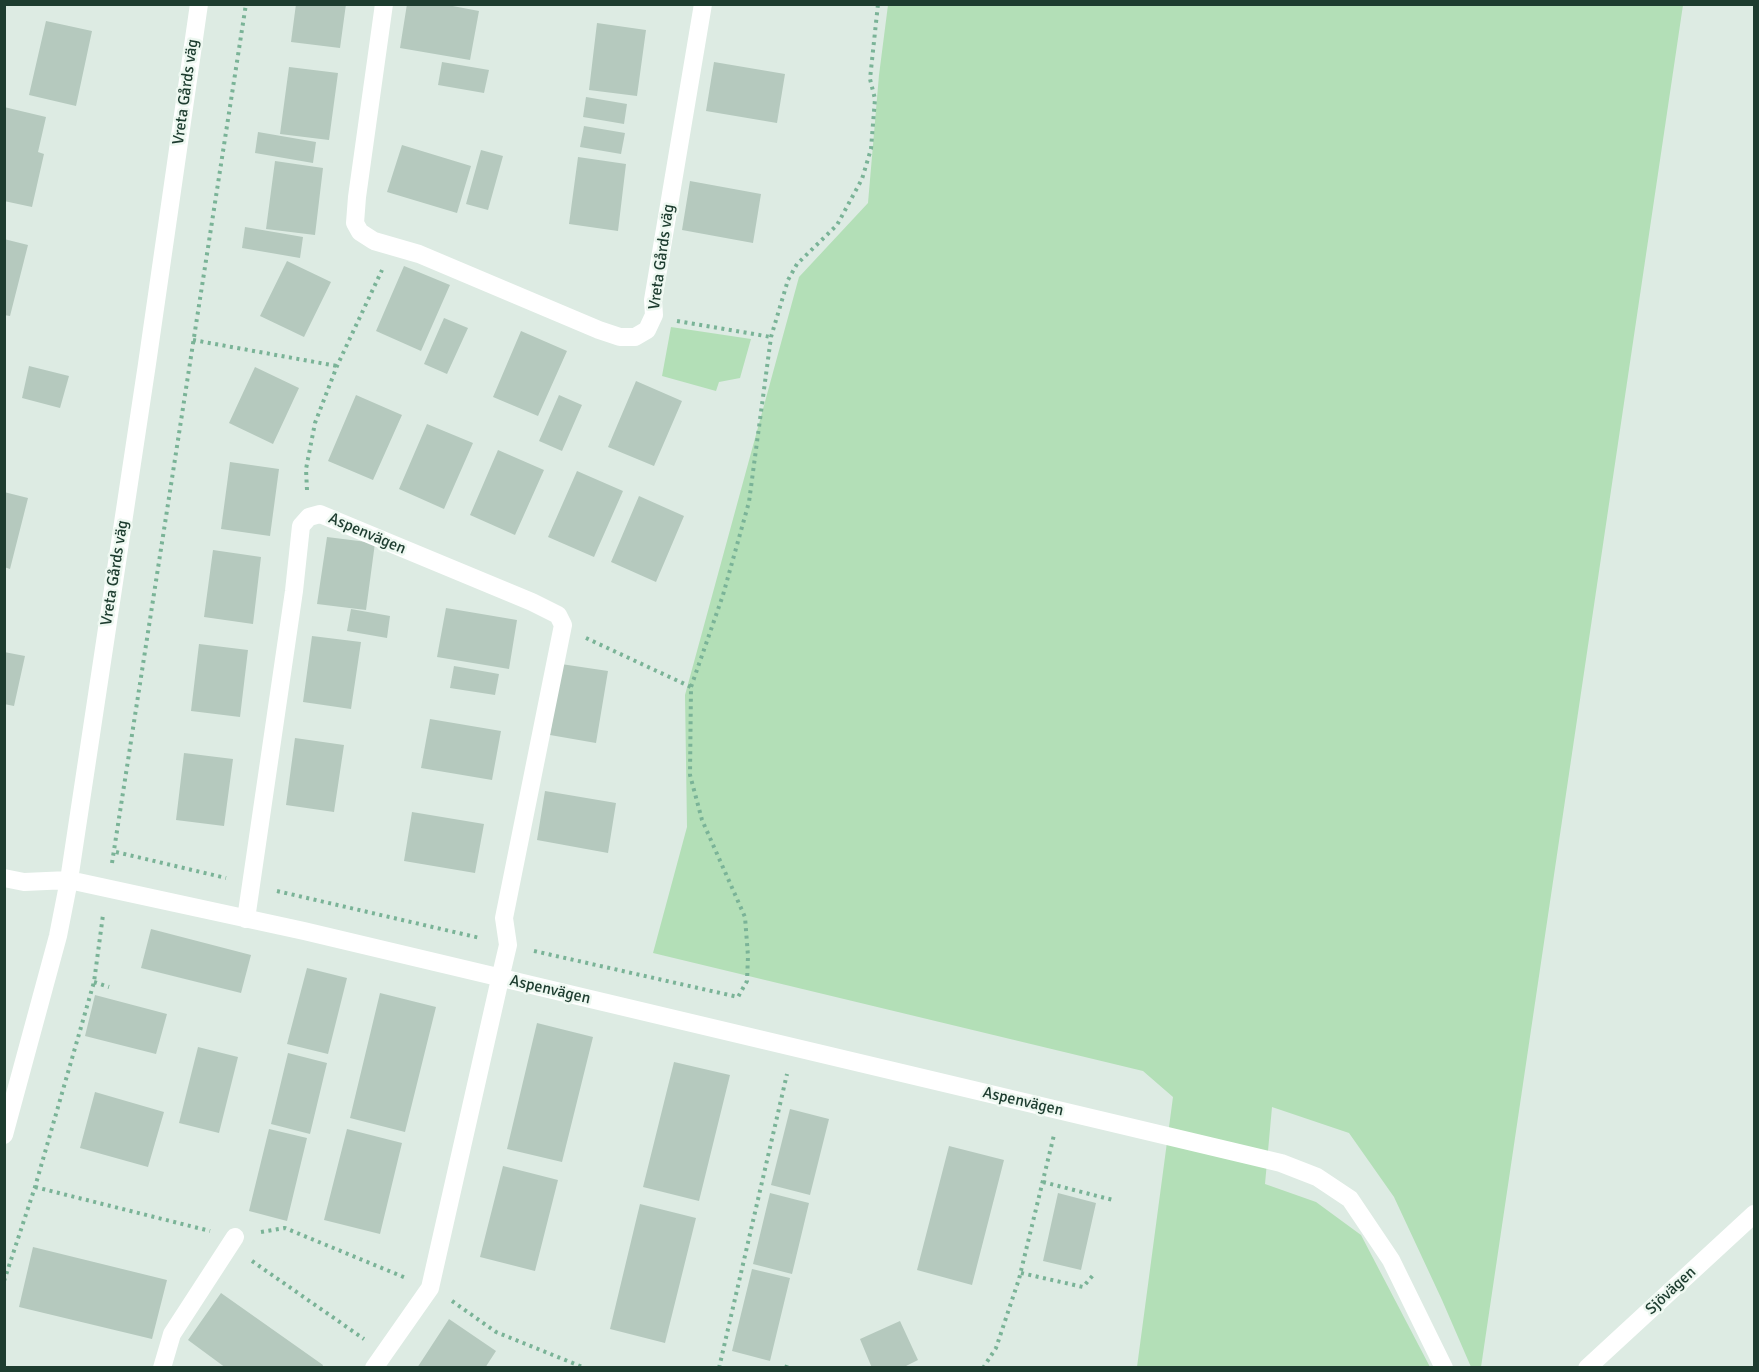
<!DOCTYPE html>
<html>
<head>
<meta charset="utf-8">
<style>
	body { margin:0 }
	#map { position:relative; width:1759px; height:1372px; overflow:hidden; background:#ddebe3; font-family:Signika,sans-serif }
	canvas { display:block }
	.frame { position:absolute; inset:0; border:6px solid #1d3c2f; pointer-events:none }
</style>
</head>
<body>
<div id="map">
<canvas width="1759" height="1372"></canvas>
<div class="frame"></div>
</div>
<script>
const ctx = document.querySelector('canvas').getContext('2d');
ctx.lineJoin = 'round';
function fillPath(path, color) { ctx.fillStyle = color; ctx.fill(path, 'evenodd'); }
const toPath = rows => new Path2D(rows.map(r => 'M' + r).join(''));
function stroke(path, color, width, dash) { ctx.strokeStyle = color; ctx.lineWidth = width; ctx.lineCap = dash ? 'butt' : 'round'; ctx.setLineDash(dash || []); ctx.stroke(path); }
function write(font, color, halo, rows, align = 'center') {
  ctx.font = font + ' Signika,sans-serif'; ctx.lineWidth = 5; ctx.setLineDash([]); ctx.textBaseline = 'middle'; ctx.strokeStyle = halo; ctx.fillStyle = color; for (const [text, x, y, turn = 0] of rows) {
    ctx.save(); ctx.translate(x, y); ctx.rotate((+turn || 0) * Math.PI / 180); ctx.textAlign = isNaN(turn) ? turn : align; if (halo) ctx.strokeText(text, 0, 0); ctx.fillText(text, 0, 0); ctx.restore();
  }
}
const green = toPath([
	[888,5,1683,5,1481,1367,1471,1367,1442,1300,1394,1197,1349,1133,1272,1107,1265,1184,1316,1202,1361,1235,1430,1367,1137,1367,1173,1097,1143,1071,653,953,687,827,685,695,799,277,868,203,879,75],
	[671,327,751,339,740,378,719,382,716,391,662,376]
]);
const building = toPath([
	[296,4,346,4,340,48,291,42],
	[407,4,442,4,479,11,470,60,400,48],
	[46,21,92,31,76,106,29,95],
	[597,23,646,30,637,96,589,90],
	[442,62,489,70,484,93,438,85],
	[714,62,785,74,777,123,706,111],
	[289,67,338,73,329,140,280,134],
	[586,97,627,104,624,124,583,117],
	[4,107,46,117,38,152,44,154,32,207,4,201],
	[584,126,625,133,621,154,580,147],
	[258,132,316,142,313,163,255,153],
	[402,145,471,166,457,213,387,192],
	[481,150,503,156,488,210,466,204],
	[578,157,626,164,618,231,569,224],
	[275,161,323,168,315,235,266,229],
	[690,181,761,194,753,243,682,230],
	[245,227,303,237,300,258,242,248],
	[4,239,28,245,10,316,4,315],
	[287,261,331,282,304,337,260,316],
	[404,266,450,285,421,351,376,331],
	[444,318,468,328,447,374,424,364],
	[521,331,567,351,538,416,493,397],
	[29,366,69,376,60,408,22,398],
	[255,367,299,388,273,444,229,423],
	[636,381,682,401,654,466,608,447],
	[356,395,402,415,373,480,328,461],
	[559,395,582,405,562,451,539,441],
	[427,424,473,443,444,509,399,489],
	[498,450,544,470,515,535,470,515],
	[230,462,279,469,270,536,221,529],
	[577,471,623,491,594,557,548,537],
	[4,492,28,498,10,569,4,567],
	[639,496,684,516,656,582,611,562],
	[327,537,375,543,366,610,317,604],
	[213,550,261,557,253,624,204,617],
	[446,608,517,620,509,669,437,657],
	[351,609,390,616,387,638,347,631],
	[312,636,361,642,351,709,303,702],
	[199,644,248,650,240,717,191,711],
	[4,652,25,656,14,706,4,704],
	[561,664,608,671,596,743,550,735],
	[454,666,499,674,495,695,450,688],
	[430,719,501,731,492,780,421,768],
	[295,738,344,745,334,812,286,805],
	[184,753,233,759,224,826,176,820],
	[545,791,616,803,608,853,537,840],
	[412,812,484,824,475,873,404,861],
	[151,929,251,955,241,993,141,968],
	[307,968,347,978,328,1054,287,1044],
	[380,993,436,1007,405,1132,350,1118],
	[95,995,167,1014,156,1054,85,1036],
	[537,1023,593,1037,562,1162,507,1149],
	[198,1047,238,1057,219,1133,179,1123],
	[288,1053,327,1063,310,1134,271,1124],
	[674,1062,730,1075,699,1201,643,1187],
	[95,1092,164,1112,148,1167,80,1148],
	[790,1109,829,1119,810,1195,771,1185],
	[269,1129,307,1138,287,1221,249,1211],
	[347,1129,402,1143,380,1234,324,1220],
	[949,1146,1004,1160,972,1285,917,1270],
	[503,1166,558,1180,535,1271,480,1257],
	[770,1193,809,1203,792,1274,753,1264],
	[1058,1193,1096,1203,1081,1270,1043,1261],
	[640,1204,696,1218,665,1343,610,1329],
	[33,1247,167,1280,152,1339,19,1307],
	[752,1269,790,1278,770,1361,732,1351],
	[221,1293,323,1365,322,1368,226,1368,188,1340],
	[449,1319,496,1351,485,1368,417,1368],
	[900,1321,918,1360,902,1368,872,1368,860,1339]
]);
const path = toPath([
	[677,321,771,337],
	[193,340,337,366],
	[307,490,306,469,315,423,337,366,382,270],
	[586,638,691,687],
	[116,852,226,878],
	[112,863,246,4],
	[277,891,480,938],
	[534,951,738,997,747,981,748,956,745,917,702,820,690,775,691,687,723,595,749,502,771,337,788,280,797,264,837,225,862,179,871,149,875,99,870,79,878,4],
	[94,982,109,987],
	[1043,1182,1113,1200],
	[35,1187,210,1231],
	[261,1232,285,1228,406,1278],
	[252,1261,364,1339],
	[1021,1273,1083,1287,1094,1274],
	[4,1281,35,1187,94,982,103,915],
	[452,1301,496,1332,585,1368],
	[719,1368,787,1074],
	[786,1368,787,1365],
	[983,1368,996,1348,1019,1279,1054,1135]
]);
const service = toPath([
	[162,1368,172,1334,235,1237],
	[374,1368,430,1288,500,979]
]);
const minor = toPath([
	[384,4,357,197,355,223,360,232,374,241,419,254,599,330,620,337,635,337,647,330,654,315,653,300,703,4],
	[4,878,24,882,69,880,304,931,1281,1163,1317,1177,1350,1199,1391,1260,1444,1368],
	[246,919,294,591,301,526,309,517,320,514,532,602,558,615,563,625,504,918,508,945,500,979],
	[4,1135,58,936,69,880,147,364,199,4],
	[1587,1368,1754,1214]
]);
const streetNames = [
	["Vreta Gårds väg",186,92,-82],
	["Vreta Gårds väg",662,257,-82],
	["Aspenvägen",367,534,23],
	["Vreta Gårds väg",115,573,-81],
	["Aspenvägen",550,990,13],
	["Aspenvägen",1023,1102,13],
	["Sjövägen",1671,1291,-43]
];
fillPath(green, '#b3dfb7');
fillPath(building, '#b5c9be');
stroke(path, '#7ab397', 4, [3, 4.5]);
stroke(service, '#fff', 18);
stroke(minor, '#fff', 18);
write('16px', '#1d3c2f', '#eef8f1', streetNames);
</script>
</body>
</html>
